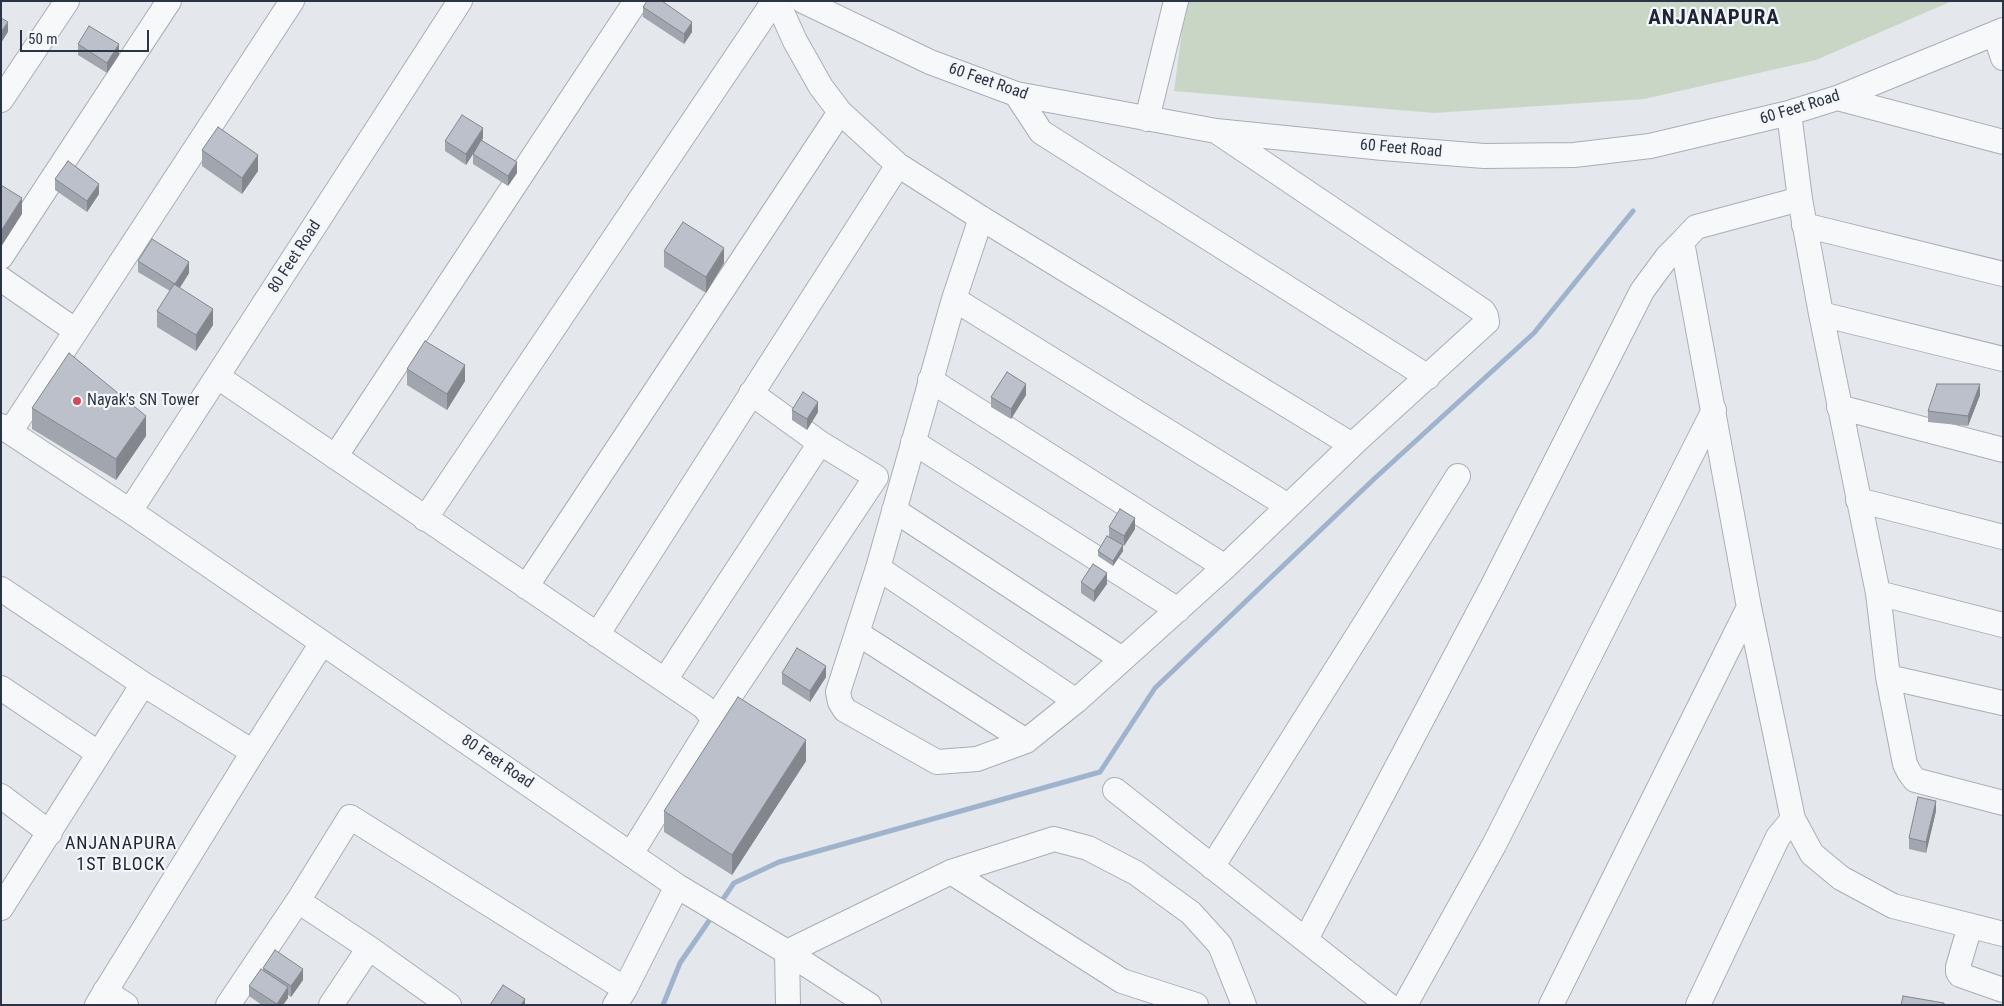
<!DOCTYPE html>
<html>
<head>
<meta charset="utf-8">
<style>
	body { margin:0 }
	#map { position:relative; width:2004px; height:1006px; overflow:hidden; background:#e4e7ec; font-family:"Roboto Condensed",sans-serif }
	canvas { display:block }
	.frame { position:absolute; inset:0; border:2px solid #2b3445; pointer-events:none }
	.scale { position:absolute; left:20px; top:30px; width:129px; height:22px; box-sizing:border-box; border:2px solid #2b3445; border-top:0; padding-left:6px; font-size:15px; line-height:18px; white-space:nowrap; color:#2b3445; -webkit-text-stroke:4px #f4f6f9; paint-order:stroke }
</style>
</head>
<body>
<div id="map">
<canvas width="2004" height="1006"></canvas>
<div class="frame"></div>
<div class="scale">50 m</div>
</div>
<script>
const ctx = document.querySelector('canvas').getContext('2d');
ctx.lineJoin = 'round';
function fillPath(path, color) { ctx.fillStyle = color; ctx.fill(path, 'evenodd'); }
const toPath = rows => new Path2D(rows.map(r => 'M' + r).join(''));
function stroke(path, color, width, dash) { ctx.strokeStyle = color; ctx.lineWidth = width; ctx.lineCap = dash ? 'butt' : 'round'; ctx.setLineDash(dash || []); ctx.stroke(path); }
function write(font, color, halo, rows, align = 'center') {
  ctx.font = font + ' "Roboto Condensed",sans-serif'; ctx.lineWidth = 4.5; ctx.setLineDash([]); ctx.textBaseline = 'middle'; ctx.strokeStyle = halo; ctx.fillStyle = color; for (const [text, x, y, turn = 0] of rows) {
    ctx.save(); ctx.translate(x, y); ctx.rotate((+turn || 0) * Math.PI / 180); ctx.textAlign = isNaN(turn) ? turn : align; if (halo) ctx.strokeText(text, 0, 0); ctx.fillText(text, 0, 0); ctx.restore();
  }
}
const green = toPath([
	[1186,1,1952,1,1816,60,1644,99,1434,113,1174,91]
]);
const stream = toPath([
	[719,905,734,883,779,862,1100,772,1155,688,1374,479,1534,333,1633,211],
	[663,1005,680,963,713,915]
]);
const minor = toPath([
	[777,1,795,41,821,87,840,112,898,165,981,218,1352,445,1487,322,1486,316,1483,311,1216,131],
	[803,1,930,62,1016,94,1216,131,1383,148,1484,156,1574,155,1650,146,1789,113,1837,98,2003,30],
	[1995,34,2003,58],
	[1016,94,1041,132,1428,377],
	[1837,98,2003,142],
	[1,100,67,1],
	[1789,113,1800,199,1696,227,1682,242,1749,607,1793,819],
	[1147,119,1176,1],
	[1800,199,1821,314,1878,593,1888,677,1905,764,1909,772,1915,780,2003,803],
	[981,218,954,299,878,568,838,692,840,702,845,710,937,762,977,759,1026,741,1076,701,1225,567,1352,445],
	[1804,225,2003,274],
	[1,257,169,1],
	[1,279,76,331],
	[954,299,1288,506],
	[1821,314,2003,359],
	[218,377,704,707,714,720,631,854],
	[930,380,1225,567],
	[1839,407,2003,450],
	[1,426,130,511,677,886,787,952,869,1005],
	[10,432,292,1],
	[913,442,1178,610],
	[335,457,636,1],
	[1858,500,2003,537],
	[894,510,1122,659],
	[130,511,460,1],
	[425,519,774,1],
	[878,568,1076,701],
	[526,587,840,112],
	[1,589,143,684,253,752,322,643],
	[1878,593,2003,625],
	[857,633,1026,741],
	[597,635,898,165],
	[1888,677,2003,703],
	[665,680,820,443,751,393],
	[1,688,98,753],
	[714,720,876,477,820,443],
	[1115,790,1388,1005],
	[1,796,50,833],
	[1212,867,1458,476],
	[951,872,1122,981,1196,1005],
	[298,901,369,948,449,1005],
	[1,908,143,684],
	[1970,926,1958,967,1958,972,1960,975,2003,990],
	[1306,939,1493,585,1642,291,1667,257,1682,242],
	[105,991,126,1005],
	[97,1005,253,752],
	[228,1005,298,901,350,817,625,989],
	[331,1005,369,948],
	[615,1005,625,989,677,886],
	[788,1005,787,952,951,872,1054,839,1088,848,1136,873,1191,913,1220,945,1244,1005],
	[1405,1005,1494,845,1714,410],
	[1551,1005,1749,607],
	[1698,1005,1778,837,1793,819,1812,854,1841,878,1893,906,2003,934]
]);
const wall = toPath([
	[643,7,692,32,684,44,643,17],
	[78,44,119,55,107,73,78,55],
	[483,138,482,140,517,173,508,186,473,164,473,154,466,165,445,151,445,141],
	[202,150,258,171,242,194,202,166],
	[55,179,99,194,87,212,55,190],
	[664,251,724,263,706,293,664,267],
	[138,261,189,273,180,288,213,325,196,351,157,327,157,311,170,291,138,272],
	[407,369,465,381,447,410,407,385],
	[1026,395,1011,419,991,407,991,397],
	[1980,395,1968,426,1928,422,1928,411],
	[32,408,146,436,116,480,32,429],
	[792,410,818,412,807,430,792,420],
	[1109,527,1135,529,1124,546,1123,545,1123,551,1113,566,1098,556,1098,551,1109,537],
	[1081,582,1107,584,1094,602,1081,593],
	[782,673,826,677,810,702,782,684],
	[806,761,732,875,664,832,664,811],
	[1936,811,1926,853,1909,849,1909,838],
	[263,968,303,980,291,997,288,995,288,998,283,1005,262,1005,249,996,249,986,263,971]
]);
const shadedWall = toPath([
	[8,22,8,32,1,43,1,32],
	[692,22,692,32,684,44,684,34],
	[119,44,119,55,107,73,107,63],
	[483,128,483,138,466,165,466,154],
	[258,155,258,171,242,194,242,178],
	[517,162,517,173,508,186,508,176],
	[99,184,99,194,87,212,87,201],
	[22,198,22,214,1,247,1,231],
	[724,248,724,263,706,293,706,277],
	[189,262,189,273,175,295,175,284],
	[213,309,213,325,196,351,196,335],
	[465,365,465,381,447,410,447,394],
	[1026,384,1026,395,1011,419,1011,409],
	[1980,384,1980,395,1968,426,1968,416],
	[818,402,818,412,807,430,807,419],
	[146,416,146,436,116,480,116,459],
	[1135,518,1135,529,1124,546,1124,536],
	[1123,545,1123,551,1113,566,1113,561],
	[1107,573,1107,584,1094,602,1094,591],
	[826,666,826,677,810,702,810,691],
	[806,740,806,761,732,875,732,855],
	[1936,801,1936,811,1926,853,1926,842],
	[303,969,303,980,291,997,291,986],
	[288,987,288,998,283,1005,277,1005],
	[525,999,525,1005,521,1005]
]);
const building = toPath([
	[647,1,662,1,692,22,684,34,643,7,647,1],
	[1,18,8,22,1,32,1,18],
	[89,26,119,44,107,63,78,44,89,26],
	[462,115,483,128,466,154,445,141,462,115],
	[218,127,258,155,242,178,202,150,218,127],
	[481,140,517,162,508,176,473,154,481,140],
	[68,161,99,184,87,201,55,179,68,161],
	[1,185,22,198,1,231,1,185],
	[683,222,724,248,706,277,664,251,683,222],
	[152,239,189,262,175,284,138,261,152,239],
	[174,284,213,309,196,335,157,311,174,284],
	[425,341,465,365,447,394,407,369,425,341],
	[69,353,146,416,116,459,32,408,69,353],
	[1007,372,1026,384,1011,409,991,397,1007,372],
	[1937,384,1980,384,1968,416,1928,411,1937,384],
	[803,392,818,402,807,419,792,410,803,392],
	[1120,509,1135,518,1124,536,1109,527,1120,509],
	[1107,536,1123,545,1113,561,1098,551,1107,536],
	[1093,564,1107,573,1094,591,1081,582,1093,564],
	[797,648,826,666,810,691,782,673,797,648],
	[738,697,806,740,732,855,664,811,738,697],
	[1918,797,1936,801,1926,842,1909,838,1918,797],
	[275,950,303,969,291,986,263,968,275,950],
	[261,969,288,987,277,1004,249,986,261,969],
	[503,985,525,999,521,1005,490,1005,503,985],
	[1903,996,1944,1003,1944,1005,1901,1005,1903,996]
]);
const markers = [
	[77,401,5,"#d1495b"]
];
const streetNames = [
	["60 Feet Road",988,82,19],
	["60 Feet Road",1800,108,-17],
	["60 Feet Road",1401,149,5],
	["80 Feet Road",295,257,-57],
	["80 Feet Road",497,762,34]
];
const poiNames = [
	["Nayak's SN Tower",87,401]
];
const neighbourhoodNames = [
	["ANJANAPURA",121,844],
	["1ST BLOCK",121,865]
];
const districtNames = [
	["ANJANAPURA",1714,19]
];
fillPath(green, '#c9d6c5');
stroke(stream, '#9fb4cc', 5);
stroke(minor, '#a9aeb7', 26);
stroke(minor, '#f7f8fa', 24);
fillPath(wall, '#a1a5ae');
fillPath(shadedWall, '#83868d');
fillPath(building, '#bbc0ca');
stroke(building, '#83868d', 1);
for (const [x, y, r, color] of markers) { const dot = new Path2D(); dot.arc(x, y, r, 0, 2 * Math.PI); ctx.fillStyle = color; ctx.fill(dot); stroke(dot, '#f4f6f9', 2); }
write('16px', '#2b3445', '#f4f6f9', streetNames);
write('16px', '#2b3445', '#f4f6f9', poiNames, 'left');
ctx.letterSpacing = '1px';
write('18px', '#1d2536', '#f4f6f9', neighbourhoodNames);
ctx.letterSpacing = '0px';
ctx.letterSpacing = '1px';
write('bold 21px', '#1d2536', '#f4f6f9', districtNames);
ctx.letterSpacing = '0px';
</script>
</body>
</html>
